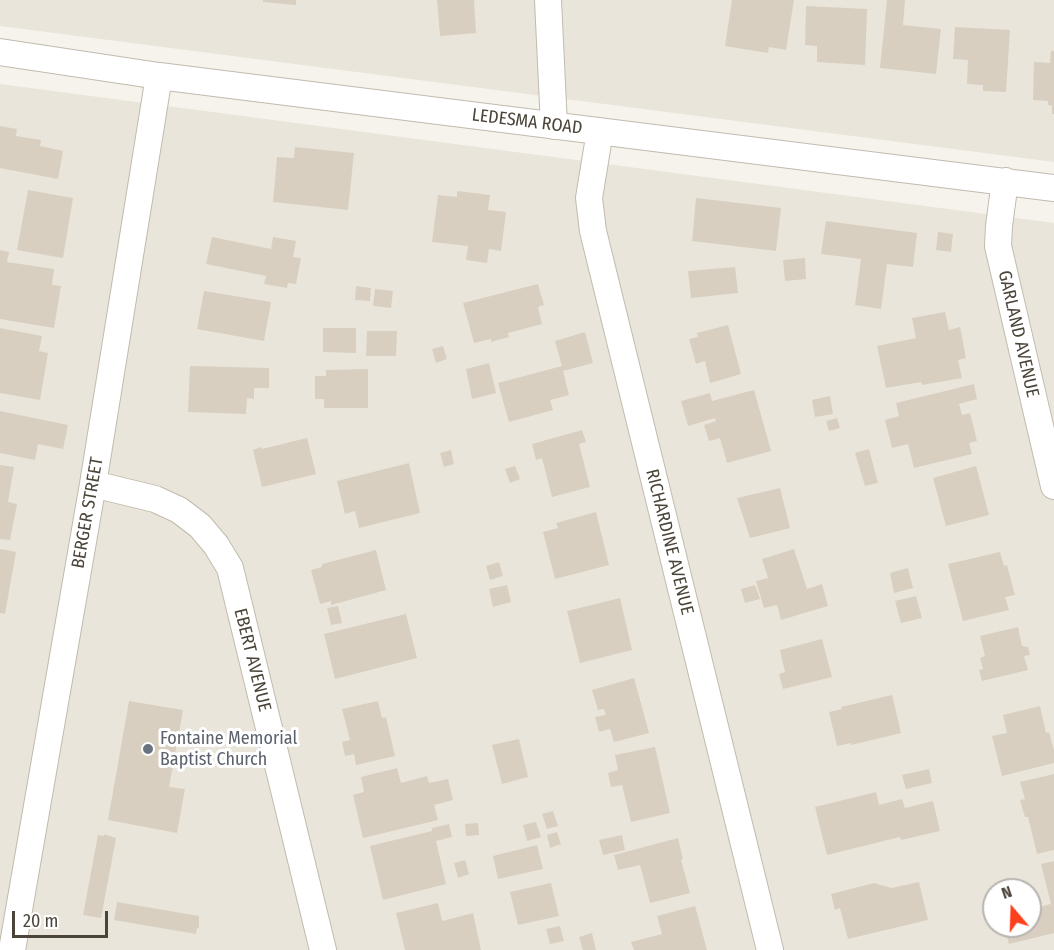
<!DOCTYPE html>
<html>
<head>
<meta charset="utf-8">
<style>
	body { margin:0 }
	#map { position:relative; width:1054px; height:950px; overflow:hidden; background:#f6f3ec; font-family:"Fira Sans Condensed",sans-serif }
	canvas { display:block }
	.north { position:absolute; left:982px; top:878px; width:60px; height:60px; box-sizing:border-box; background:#fff; border:2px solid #b7b4b0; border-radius:50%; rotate:341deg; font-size:16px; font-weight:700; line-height:24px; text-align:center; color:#4b4439 }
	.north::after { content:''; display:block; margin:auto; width:21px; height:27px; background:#fc3f1d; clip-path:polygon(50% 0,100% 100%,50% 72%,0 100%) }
	.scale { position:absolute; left:12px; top:911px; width:96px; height:27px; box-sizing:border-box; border:3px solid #4b4439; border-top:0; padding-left:8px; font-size:18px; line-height:21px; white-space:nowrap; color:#4b4439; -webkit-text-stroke:4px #fff; paint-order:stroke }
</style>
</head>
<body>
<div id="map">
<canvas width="1054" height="950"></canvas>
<div class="north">N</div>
<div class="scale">20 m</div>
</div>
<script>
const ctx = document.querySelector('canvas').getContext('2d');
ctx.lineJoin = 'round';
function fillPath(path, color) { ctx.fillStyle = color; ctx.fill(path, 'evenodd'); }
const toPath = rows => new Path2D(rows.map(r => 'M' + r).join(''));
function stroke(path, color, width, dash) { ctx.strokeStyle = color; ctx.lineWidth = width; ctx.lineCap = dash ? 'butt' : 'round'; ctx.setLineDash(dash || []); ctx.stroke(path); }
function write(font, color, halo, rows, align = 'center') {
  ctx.font = font + ' "Fira Sans Condensed",sans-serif'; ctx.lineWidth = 6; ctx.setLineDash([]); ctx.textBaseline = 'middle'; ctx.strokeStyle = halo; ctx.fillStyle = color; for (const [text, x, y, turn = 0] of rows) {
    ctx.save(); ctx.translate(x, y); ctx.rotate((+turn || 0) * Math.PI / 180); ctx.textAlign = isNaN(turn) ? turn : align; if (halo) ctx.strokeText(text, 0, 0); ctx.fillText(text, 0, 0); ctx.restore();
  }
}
const residential = toPath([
	[0,0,1054,0,1054,162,0,26],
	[0,84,1054,223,1054,950,0,950],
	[994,890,1030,890,1030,926,994,926]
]);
const building = toPath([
	[263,0,296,0,296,5,263,2],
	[437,0,474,0,476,33,440,36],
	[732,0,794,0,786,50,769,47,768,53,725,46],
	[887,0,905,0,903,25,941,29,936,74,880,68],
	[806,6,867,9,865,65,817,62,817,46,805,45],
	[955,27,1010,30,1006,92,983,91,983,85,967,84,968,60,953,59],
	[1051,51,1054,51,1054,114,1052,114,1052,106,1048,105,1048,101,1033,100,1034,62,1050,63],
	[0,126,17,129,16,136,41,140,40,146,63,151,58,179,0,168],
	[295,147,354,153,348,210,273,202,277,157,294,158],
	[28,190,73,198,63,258,17,250],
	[457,191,490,195,488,210,506,212,501,251,489,249,487,263,466,260,468,246,432,242,438,195,457,197],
	[696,198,781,208,776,251,692,241],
	[826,221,917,233,913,267,887,264,881,309,855,305,861,259,821,254],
	[938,232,953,234,951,252,936,250],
	[212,237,271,249,273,237,296,241,293,257,301,258,296,284,288,283,287,288,264,284,266,276,206,264],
	[0,250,9,252,7,262,54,269,52,285,61,286,54,328,0,319],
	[805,258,806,279,785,281,783,260],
	[735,267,738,293,691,298,688,271],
	[538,284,544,305,538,307,542,324,508,333,509,337,491,342,491,339,474,343,463,303],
	[356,286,371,288,370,301,355,300],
	[375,289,393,291,391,308,373,306],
	[204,291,271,302,264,341,197,329],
	[945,312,949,330,960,327,966,358,958,360,962,378,922,385,921,382,886,388,877,346,916,338,912,318],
	[728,325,741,374,710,383,705,361,696,364,689,339,698,337,697,333],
	[0,328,42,336,39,351,48,353,40,400,0,393],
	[323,328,356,328,356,353,323,352],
	[367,331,397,331,396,356,366,356],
	[585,332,593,363,563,371,569,395,550,400,553,410,509,422,498,383,562,366,555,341],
	[443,346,447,359,436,363,432,349],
	[489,363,496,393,472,399,466,369],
	[190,366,269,368,269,388,254,388,254,399,247,398,246,414,188,412],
	[368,369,368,408,324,408,324,399,315,399,315,376,326,376,326,370],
	[974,384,977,399,959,404,962,415,970,413,977,441,969,443,972,454,914,468,908,444,892,448,885,420,899,416,896,403],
	[754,390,771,451,727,463,720,438,709,441,704,425,716,421,715,418,688,426,681,401,710,393,712,401],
	[830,396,833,414,815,417,812,400],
	[0,411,68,425,63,449,38,444,35,460,0,453],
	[837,418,840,428,829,431,826,421],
	[582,430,586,442,579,444,590,487,552,497,542,458,536,460,532,444],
	[307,438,316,474,262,487,253,450,261,447,262,449],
	[869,449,878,483,865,486,855,453],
	[451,450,454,464,444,467,440,453],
	[409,463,420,513,359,528,355,511,345,514,337,481],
	[0,465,14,467,8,502,17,504,10,540,0,539],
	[515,466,520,479,510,483,505,469],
	[976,466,989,515,946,526,933,478],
	[780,488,790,528,750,538,737,498],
	[596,512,609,565,555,579,543,532,558,528,556,523],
	[0,549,16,552,5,614,0,613],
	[794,549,807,589,822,584,828,606,781,620,777,605,764,608,756,581,768,578,762,559],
	[376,550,386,590,331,605,331,601,320,604,311,570,322,567,322,564],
	[1000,552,1004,566,1007,565,1015,595,1005,597,1009,610,963,621,948,564],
	[499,562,503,576,490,580,486,566],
	[908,568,913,588,894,593,890,573],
	[507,585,511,602,493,607,489,589],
	[755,585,760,599,745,603,741,589],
	[916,596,922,618,901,623,895,601],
	[620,598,632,650,580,663,567,611],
	[338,606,342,623,331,625,327,608],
	[406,614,417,658,335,679,324,634],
	[1018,627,1022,646,1028,647,1030,655,1024,656,1028,670,982,681,979,670,983,669,980,658,985,656,980,636],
	[822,639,832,677,783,689,779,674,785,672,780,650],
	[634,678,649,733,614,742,610,729,599,732,595,717,606,715,604,709,598,710,592,690],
	[892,695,901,733,851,745,851,743,837,746,829,712,842,709,841,707],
	[129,701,183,710,169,787,185,789,177,833,108,820],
	[378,701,382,718,386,717,395,756,356,765,354,754,345,756,344,751,342,742,350,740,342,709],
	[1040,706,1046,733,1049,732,1054,750,1054,763,1002,776,992,736,1007,733,1003,715],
	[519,739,528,777,502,784,492,745],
	[655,747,670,813,631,822,622,785,611,787,608,773,618,770,615,755],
	[397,768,401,783,427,776,429,783,448,779,453,800,434,805,438,820,363,838,353,795,364,792,361,777],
	[929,769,932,783,906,789,902,775],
	[1054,774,1054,850,1037,854,1028,817,1025,817,1020,800,1025,799,1020,782],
	[876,792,879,805,902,799,905,808,933,801,940,831,901,840,900,837,827,855,815,807],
	[553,811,558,826,547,829,542,814],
	[536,822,541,837,527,841,523,825],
	[478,823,479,835,466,836,465,824],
	[449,824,452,837,436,841,446,884,383,900,370,846,432,831,432,828],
	[557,832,561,844,550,848,547,835],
	[104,834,116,838,101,918,83,915,98,835,104,836],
	[622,835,625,850,603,855,599,840],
	[678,838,683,859,681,860,690,893,650,903,640,865,618,870,614,855],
	[537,845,543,869,498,879,493,856],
	[465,860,469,874,458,878,454,863],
	[1054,861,1054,933,1009,944,1004,926,1030,926,1030,909,1051,904,1041,864],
	[919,882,928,920,848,939,840,908,835,910,831,894,874,883,892,888],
	[551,883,559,916,518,925,510,892],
	[117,902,199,916,199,928,197,928,196,934,114,920],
	[438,903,442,921,473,913,481,950,405,950,396,913],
	[695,906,707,950,634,950,631,942,662,934,657,916],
	[560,926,564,941,550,944,546,929],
	[592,933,596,950,583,950,579,937]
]);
const street = toPath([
	[548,0,554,126],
	[0,52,159,76,1054,188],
	[600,131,589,198,593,231,770,950],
	[1005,181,999,226,998,246,1054,486],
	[93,484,155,499,179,510,200,526,216,545,230,568,323,950],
	[12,950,93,484,159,76]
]);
const markers = [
	[148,749,6,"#6b7280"]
];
const streetNames = [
	["LEDESMA ROAD",527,122,7],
	["GARLAND AVENUE",1018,334,77],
	["BERGER STREET",88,513,-80],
	["RICHARDINE AVENUE",669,542,76],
	["EBERT AVENUE",252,660,76]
];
const worshipNames = [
	["Fontaine Memorial",160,739],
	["Baptist Church",160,760]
];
fillPath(residential, '#eae5da');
fillPath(building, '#d8cfc1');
stroke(street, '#c2bbae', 28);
stroke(street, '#fff', 26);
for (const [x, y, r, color] of markers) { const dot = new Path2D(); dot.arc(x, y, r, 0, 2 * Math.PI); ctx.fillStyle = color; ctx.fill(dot); stroke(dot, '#fff', 2); }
write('18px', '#4b4439', '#fff', streetNames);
write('18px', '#5b616d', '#fff', worshipNames, 'left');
</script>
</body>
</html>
